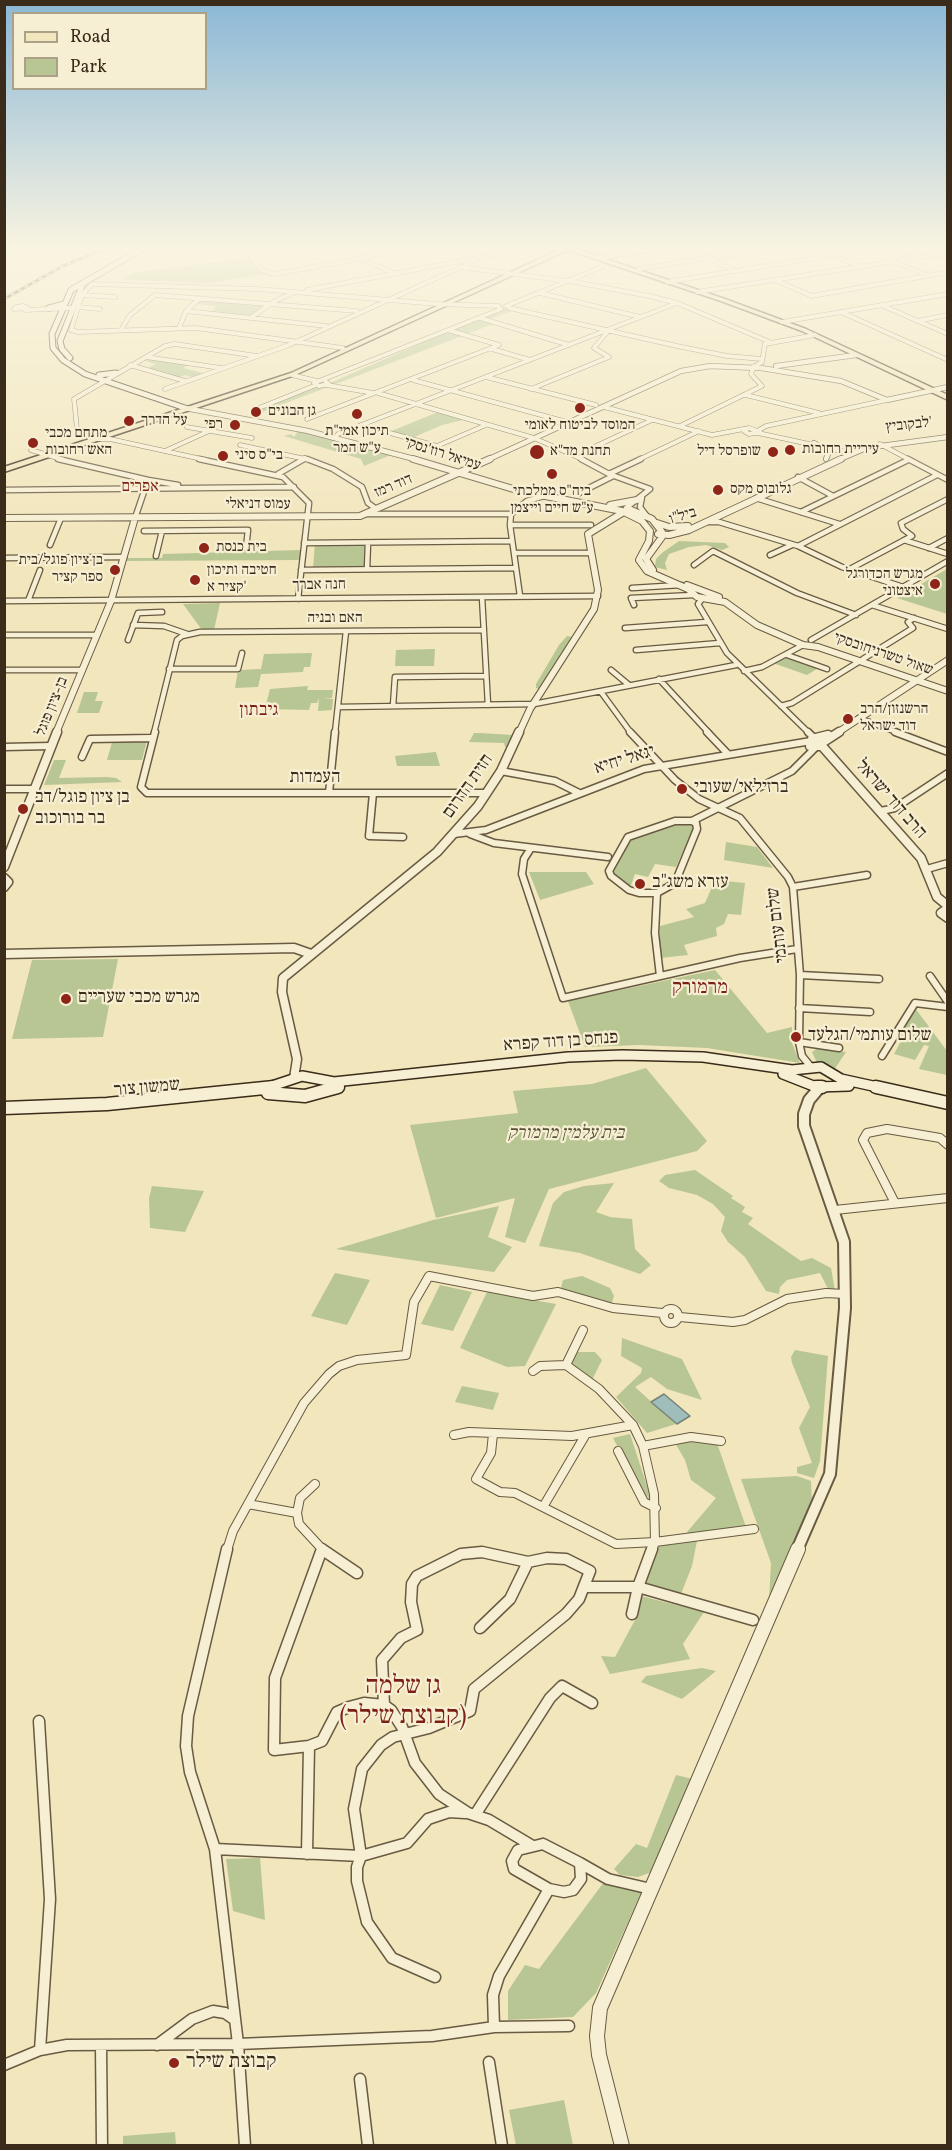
<!DOCTYPE html>
<html>
<head>
<meta charset="utf-8">
<style>
	body { margin:0 }
	#map { position:relative; width:952px; height:2150px; overflow:hidden; background:#f2e6bc; font-family:Vollkorn,serif }
	canvas { display:block }
	.frame { position:absolute; inset:0; border:6px solid #3a2b1b; pointer-events:none }
	.legend { position:absolute; left:12px; top:12px; width:195px; height:78px; box-sizing:border-box; background:#f7efd3; border:2px solid #aba189; margin:0; padding:8px 10px; list-style:none; font-size:18px; color:#3a2b1b }
	.legend li { display:flex; align-items:center; gap:12px; height:30px }
	.legend b { width:30px; border:2px solid #aba189 }
</style>
</head>
<body>
<div id="map">
<canvas width="952" height="2150"></canvas>
<div class="frame"></div>
<ul class="legend">
<li><b style="height:8px;background:#f2e6bc"></b>Road</li>
<li><b style="height:16px;background:#b8c693"></b>Park</li>
</ul>
</div>
<script>
const ctx = document.querySelector('canvas').getContext('2d');
ctx.lineJoin = 'round';
function fillPath(path, color) { ctx.fillStyle = color; ctx.fill(path, 'evenodd'); }
const toPath = rows => new Path2D(rows.map(r => 'M' + r).join(''));
function stroke(path, color, width, dash) { ctx.strokeStyle = color; ctx.lineWidth = width; ctx.lineCap = dash ? 'butt' : 'round'; ctx.setLineDash(dash || []); ctx.stroke(path); }
function write(font, color, halo, rows, align = 'center') {
  ctx.font = font + ' Vollkorn,"Frank Ruhl Libre",serif'; ctx.lineWidth = 4.5; ctx.setLineDash([]); ctx.textBaseline = 'middle'; ctx.strokeStyle = halo; ctx.fillStyle = color; for (const [text, x, y, turn = 0] of rows) {
    ctx.save(); ctx.translate(x, y); ctx.rotate((+turn || 0) * Math.PI / 180); ctx.textAlign = isNaN(turn) ? turn : align; if (halo) ctx.strokeText(text, 0, 0); ctx.fillText(text, 0, 0); ctx.restore();
  }
}
const green = toPath([
	[250,258,259,271,269,274,209,283,123,280,132,273],
	[201,299,268,303,251,316,211,312,216,306,194,304],
	[500,309,517,309,488,320,496,323,257,414,250,412,320,383,323,386],
	[146,358,190,364,183,368,207,374,194,378,185,375,177,378,146,369,156,364,142,360],
	[438,412,463,420,442,425,412,438,389,432],
	[298,431,327,437,391,455,364,466,361,459,284,436,291,434,294,437],
	[679,541,725,543,729,547,722,550,706,545,689,547,669,554,665,563,667,570,655,567,656,559,662,553],
	[315,543,367,543,366,569,313,569],
	[301,550,301,560,124,561,125,558,162,558,163,554],
	[947,569,947,614,897,598],
	[220,603,214,630,202,630,183,604],
	[567,636,573,637,540,689,536,688,536,684,559,645],
	[435,649,434,666,395,666,396,650],
	[312,653,310,667,304,667,303,672,261,674,258,687,235,688,238,670,261,669,264,654],
	[786,655,820,667,807,675,773,663],
	[308,686,307,690,333,690,332,698,324,699,333,699,332,710,318,711,319,698,317,703,311,703,309,710,265,709,270,689],
	[84,692,98,692,95,701,103,701,99,713,77,713],
	[474,733,480,733,513,735,509,747,505,747,504,743,469,742],
	[113,739,147,740,142,760,107,760],
	[436,752,440,766,397,766,395,756],
	[54,760,66,760,59,778,107,777,116,778,122,782,44,785],
	[677,823,692,824,693,829,676,867,655,864,648,877,635,874,630,888,615,876,614,871,632,838],
	[726,842,757,847,773,868,724,860],
	[529,872,586,872,594,884,540,900],
	[715,880,745,883,741,915,728,914,724,924,716,928,717,936,684,945,688,955,660,958,660,926,694,917,686,909,705,903],
	[118,959,103,1037,12,1039,32,960],
	[715,970,767,1033,792,1027,792,1043,800,1063,707,1048,639,1045,585,1047,568,1001],
	[915,1008,947,1051,947,1075,919,1069,929,1046,924,1045,915,1060,894,1054,902,1039,897,1037],
	[818,1048,846,1052,834,1070,818,1065,812,1052],
	[646,1068,707,1141,697,1151,549,1189,525,1243,505,1237,515,1198,436,1218,410,1125,518,1113,513,1091,592,1084],
	[695,1170,733,1196,731,1198,745,1207,742,1212,753,1218,748,1224,801,1261,812,1258,831,1268,835,1291,829,1291,820,1273,787,1280,780,1287,779,1294,766,1291,745,1257,728,1242,721,1231,725,1217,713,1204,697,1195,669,1188,659,1181,665,1175],
	[614,1183,596,1212,610,1217,632,1219,635,1249,651,1265,640,1274,580,1253,539,1246,553,1203,564,1192,584,1186],
	[152,1186,204,1191,185,1232,150,1228,149,1198],
	[499,1206,488,1237,512,1247,494,1272,336,1249,433,1220],
	[335,1273,370,1280,347,1325,311,1316],
	[582,1276,610,1288,614,1296,611,1306,560,1291,563,1280],
	[440,1285,472,1292,453,1331,421,1324],
	[487,1292,556,1304,525,1366,507,1367,460,1348],
	[622,1338,682,1359,702,1400,667,1389,651,1377,635,1387,676,1424,647,1433,616,1397,641,1373,642,1368,621,1356],
	[795,1350,828,1356,820,1461,814,1478,797,1473,797,1467,812,1463,799,1428,810,1407,792,1363,791,1357],
	[576,1352,595,1352,602,1360,592,1380,570,1366],
	[462,1386,499,1393,493,1410,455,1402],
	[630,1434,649,1492,650,1499,640,1489,613,1438],
	[696,1440,717,1443,746,1527,689,1535,687,1532,716,1498,691,1480,685,1460,675,1443],
	[797,1476,811,1481,812,1504,769,1599,771,1563,741,1479],
	[697,1541,692,1566,681,1594,643,1586,659,1545],
	[641,1596,704,1612,683,1644,690,1659,610,1674,601,1656,615,1657,635,1620],
	[702,1668,716,1671,682,1699,641,1682,646,1676],
	[676,1775,693,1779,652,1872,638,1877,620,1875,614,1869,636,1844,647,1848],
	[260,1858,265,1920,233,1911,226,1859],
	[604,1882,642,1891,596,1993,573,2017,508,2020,508,1991,525,1965,539,1969],
	[564,2100,573,2145,516,2145,509,2110],
	[175,2132,176,2145,123,2145,123,2136]
]);
const water = toPath([
	[664,1394,690,1416,677,1424,651,1402,664,1394]
]);
const minorFar4 = toPath([
	[246,249,261,270,275,274,412,249],
	[687,249,734,270],
	[819,249,861,267],
	[889,249,911,258],
	[361,259,394,273],
	[895,262,927,275],
	[460,267,575,282,649,296,677,303,772,343],
	[638,269,766,249],
	[777,281,812,296,948,272],
	[667,282,869,249],
	[307,290,525,249],
	[697,292,948,253],
	[540,293,640,317],
	[82,295,115,297],
	[881,305,948,334],
	[23,306,28,308,14,309,16,307,23,306],
	[506,306,602,267],
	[78,307,100,309],
	[509,308,677,346,727,356,762,359],
	[25,310,71,308],
	[186,311,326,326],
	[841,312,948,360],
	[252,317,273,302,293,293],
	[480,318,569,345],
	[917,321,948,315],
	[782,322,948,294],
	[179,328,186,311,200,298],
	[121,330,130,315,155,295,357,311],
	[343,348,196,328,78,332,71,330,82,295,92,284,258,289,437,304,499,306],
	[492,349,530,360],
	[146,357,221,368],
	[130,365,185,381],
	[757,365,762,362,765,344,815,335],
	[292,375,317,381],
	[486,377,596,405],
	[413,380,567,422],
	[325,381,329,384,319,386,314,383,501,309],
	[327,385,373,393],
	[165,389,289,345,481,258],
	[531,389,609,357,594,348,608,331],
	[378,393,534,438,584,460],
	[746,395,819,413],
	[604,407,712,435,749,428,760,432,749,434,744,431,747,429],
	[254,410,316,385],
	[307,419,499,345,448,330],
	[361,425,437,446,486,425],
	[680,426,762,386,751,374,754,366],
	[187,427,252,438],
	[759,430,766,426,887,400],
	[758,433,851,453],
	[103,435,77,429,74,399,165,346,175,344,257,356],
	[335,438,338,434,677,303],
	[90,439,110,439,206,460],
	[880,444,910,460],
	[240,445,310,460],
	[594,447,652,420],
	[31,450,64,460],
	[165,451,209,431],
	[301,460,305,458],
	[638,460,699,431]
]);
const minorFar3 = toPath([
	[58,459,148,480,135,518],
	[199,459,283,477,309,503,298,599],
	[307,459,333,469,362,487,368,503,375,508],
	[581,459,609,474,650,489,626,508],
	[908,459,948,480],
	[278,474,304,459],
	[609,474,641,459],
	[798,477,833,496],
	[148,480,178,485],
	[4,490,294,487],
	[579,493,613,476],
	[642,497,640,507,646,515],
	[756,498,839,524],
	[801,512,908,460],
	[364,514,511,514],
	[511,514,510,525,520,596],
	[511,514,527,501,544,496],
	[709,522,719,522,798,546,842,567,903,587],
	[510,525,591,525],
	[144,531,248,530,246,548],
	[904,540,948,554],
	[304,543,512,541],
	[50,545,61,518],
	[798,546,937,475],
	[929,548,948,538],
	[514,553,591,553],
	[770,555,792,545],
	[156,556,162,531],
	[4,558,124,557],
	[694,565,713,551,797,593,856,615],
	[367,569,368,543],
	[301,570,516,568],
	[848,570,912,536,903,529,901,523,948,499],
	[632,588,681,585],
	[482,597,488,705],
	[702,599,698,604,727,653,809,733],
	[4,601,598,596],
	[28,601,40,570],
	[634,605,631,598,694,595],
	[872,605,948,629],
	[133,625,164,626,187,634],
	[625,628,707,622],
	[4,635,97,635],
	[128,640,138,613,162,612],
	[811,640,948,561],
	[636,650,720,643],
	[787,655,827,669],
	[863,659,913,628,908,622,914,618],
	[169,669,238,669,242,653],
	[4,670,82,670],
	[611,670,629,685],
	[744,671,762,667,803,645],
	[659,679,709,733],
	[601,692,631,733],
	[393,706,395,677,486,676],
	[781,706,792,703,860,661],
	[338,707,534,704,736,665],
	[859,718,899,733],
	[154,733,177,640,182,636,200,632,483,630],
	[335,733,346,631]
]);
const minorFar2 = toPath([
	[155,732,141,787,147,793,486,793],
	[630,732,675,780,699,799,740,818,788,877,793,887,800,975,799,1042,802,1056,811,1067],
	[707,732,727,753],
	[808,732,814,738],
	[895,732,948,752],
	[4,747,51,746],
	[82,757,90,739,151,738],
	[501,771,555,781,579,793],
	[4,789,33,789],
	[329,793,335,732],
	[373,793,369,836,403,837],
	[881,811,895,808,948,773],
	[675,821,692,821,696,823,697,829,675,883,657,893,639,893,629,890,611,876,609,871,628,837,675,821],
	[692,821,792,771,815,748],
	[454,834,486,830,644,769,811,741],
	[470,834,494,843,608,857],
	[531,848,524,859,522,874,563,998,740,958,797,949],
	[927,869,948,863],
	[793,887,867,875],
	[657,893,655,933,660,976],
	[800,975,879,979],
	[930,976,948,1002],
	[799,1008,870,1012],
	[799,1042,839,1048],
	[882,1056,915,1003,948,1007]
]);
const minorFar1 = toPath([
	[895,1203,863,1140,867,1133,887,1129,940,1138,948,1145],
	[835,1210,948,1198],
	'664 1316a7 7 0 1 1 14 0a7 7 0 1 1-14 0Z',
	[680,1317,733,1322,745,1320,787,1299,826,1293,845,1294],
	[583,1330,566,1365,599,1389,633,1425,643,1446,654,1494,655,1542,652,1550],
	[533,1371,540,1366,566,1365],
	[493,1434,491,1453,476,1479,500,1492,515,1493,616,1544,655,1542,754,1529],
	[454,1435,469,1432,572,1436,633,1425],
	[643,1446,691,1437,721,1441],
	[618,1451,644,1502,656,1508],
	[315,1484,300,1498,297,1513,299,1524,323,1550],
	[248,1504,297,1513],
	[543,1507,586,1434],
	[227,1550,233,1531,304,1403,329,1374,339,1366,357,1360,406,1355,414,1302,429,1276,533,1296,558,1292,613,1308,662,1313]
]);
const minor = toPath([
	[227,1549,188,1716,186,1746,190,1772,215,1849,238,2044,245,2146],
	[322,1549,275,1678,274,1750,309,1746,322,1741,337,1712,349,1707,364,1703,384,1705,391,1710,402,1727,415,1763,439,1794,468,1813,489,1820,531,1845],
	[323,1550,357,1573],
	[585,1587,638,1587,753,1620],
	[632,1614,638,1587,652,1549],
	[480,1628,510,1599,528,1562],
	[39,1721,50,1899,40,2050],
	[475,1815,550,1698,562,1686,592,1703],
	[543,1844,580,1863,581,1879,573,1890,564,1892,549,1889,514,1869,512,1861,518,1850,543,1844],
	[215,1849,361,1856,354,1809,362,1769,381,1745,393,1737,429,1728,470,1711,474,1689,566,1614,579,1599,590,1571,566,1559,547,1558,528,1562,482,1552,461,1554,417,1576,412,1584,411,1602,417,1630,401,1638,382,1660,384,1705],
	[307,1854,309,1746],
	[580,1863,608,1879,651,1889],
	[435,1977,392,1958,367,1922,357,1881,357,1867,361,1856,407,1843,428,1819,449,1812,465,1813],
	[494,2027,569,2026],
	[157,2045,192,2019,213,2011,225,2013,235,2020],
	[101,2046,102,2146],
	[489,2062,502,2146],
	[4,2065,40,2050,67,2045,238,2044,432,2036,494,2027,493,1995,499,1976,549,1889],
	[360,2079,368,2146]
]);
const tertiaryFar4 = toPath([
	[597,258,658,249],
	[776,366,856,355],
	[761,368,841,381,887,400,948,387],
	[185,408,308,431,418,460],
	[814,443,829,452,826,459],
	[487,460,681,371,710,366,758,368],
	[838,460,866,448,948,437]
]);
const tertiaryFar3 = toPath([
	[413,459,520,491,622,511,642,521,650,531,649,541,639,560,647,571,688,589,697,597,725,602,757,625,803,645,818,647,948,691],
	[610,505,637,500],
	[629,509,652,519,662,532,662,537,646,559,653,570],
	[4,518,360,516,490,459],
	[657,523,669,527,688,526],
	[658,534,669,535,689,530,841,459],
	[687,585,719,597],
	[56,733,111,601,135,518],
	[519,733,530,709,594,609,598,590,588,534,627,510],
	[837,733,948,660]
]);
const tertiaryFar2 = toPath([
	[822,743,839,732],
	[822,746,921,858,937,897,948,906],
	[822,746,810,746,812,739,828,735],
	[4,867,57,732],
	[4,878,8,882,4,887],
	[948,908,941,913,948,918],
	[4,954,294,948,311,954],
	[294,1078,297,1059,282,992,283,978,437,852,478,806,501,771,519,732]
]);
const tertiaryFar1 = toPath([
	[797,1550,830,1474,845,1308,844,1242,804,1126,804,1114,809,1100,820,1087]
]);
const tertiary = toPath([
	[622,2146,599,2055,597,2036,600,2008,798,1549]
]);
const secondaryFar2 = toPath([
	[142,249,71,290,52,334,53,348,63,360,85,374,185,408],
	[49,308,64,304],
	[70,358,62,349,60,341,82,286],
	[99,375,116,373]
]);
const secondaryFar1 = toPath([
	[783,1074,816,1087,849,1086],
	[266,1088,302,1076,334,1082,568,1057,622,1055,703,1057,792,1070,821,1067,841,1079,882,1088],
	[333,1088,338,1087]
]);
const secondary = toPath([
	[816,1087,822,1087],
	[876,1087,948,1103],
	[268,1093,305,1096,338,1087],
	[4,1108,107,1104,274,1087]
]);
const primary = toPath([
	[561,249,576,249,725,299,806,329,948,395,948,400,802,331,721,301,568,250,295,375,4,472,4,467,291,373,561,249]
]);
const rail = toPath([
	[4,299,63,266,104,249]
]);
const markers = [
	[580,408,6,"#8f2418"],
	[256,412,6,"#8f2418"],
	[357,414,6,"#8f2418"],
	[129,421,6,"#8f2418"],
	[235,425,6,"#8f2418"],
	[33,443,6,"#8f2418"],
	[790,450,6,"#8f2418"],
	[537,452,8,"#8f2418"],
	[773,452,6,"#8f2418"],
	[223,456,6,"#8f2418"],
	[552,474,6,"#8f2418"],
	[718,490,6,"#8f2418"],
	[204,548,6,"#8f2418"],
	[115,570,6,"#8f2418"],
	[195,580,6,"#8f2418"],
	[935,584,6,"#8f2418"],
	[848,719,6,"#8f2418"],
	[682,789,6,"#8f2418"],
	[23,809,6,"#8f2418"],
	[640,884,6,"#8f2418"],
	[66,999,6,"#8f2418"],
	[796,1037,6,"#8f2418"],
	[174,2063,6,"#8f2418"]
];
const farPoinames = [
	["גן הבונים",268,412],
	["על הדרך",141,421],
	["רפי",223,425,"right"],
	["המוסד לביטוח לאומי",580,426,"center"],
	["תיכון אמי\"ת",357,432,"center"],
	["ע\"ש המר",357,449,"center"],
	["מתחם מכבי",45,434],
	["האש רחובות",45,451],
	["עיריית רחובות",802,450],
	["תחנת מד\"א",550,452],
	["שופרסל דיל",761,452,"right"],
	["בי\"ס סיני",235,456],
	["גלובוס מקס",730,490],
	["ביה\"ס ממלכתי",552,492,"center"],
	["ע\"ש חיים וייצמן",552,509,"center"],
	["בית כנסת",216,548],
	["בן ציון פוגל/בית",103,561,"right"],
	["ספר קציר",103,578,"right"],
	["חטיבה ותיכון",207,571],
	["קציר א'",207,588],
	["מגרש הכדורגל",923,575,"right"],
	["איצטוני",923,592,"right"],
	["הרשנזון/הרב",860,710],
	["דוד ישראל",860,727]
];
const farStreetnames = [
	["לבקוביץ'",909,426,-6],
	["עמיאל רוז'נסקי",442,455,18],
	["דוד רמז",394,487,-23],
	["עמוס דניאלי",258,505],
	["ביל\"ו",683,517,-17],
	["חנה אברך",319,586,-1],
	["האם ובניה",335,619],
	["שאול טשרניחובסקי",883,655,19],
	["בן-ציון פוגל",53,707,-68]
];
const farNeighbourhoodnames = [
	["אפרים",140,488]
];
const farQuarternames = [
	["גיבתון",259,712]
];
const streetNames = [
	["יגאל יחיא",625,761,-17],
	["העמדות",315,779],
	["חזית הדרום",469,787,-55],
	["הרב דוד ישראל",890,800,49],
	["שלום עותמי",779,925,-97],
	["פנחס בן דוד קפרא",561,1043,-4],
	["שמשון צור",147,1089,-5]
];
const poiNames = [
	["ברזילאי/שעובי",694,789],
	["בן ציון פוגל/דב",35,799],
	["בר בורוכוב",35,820],
	["עזרא משג\"ב",652,884],
	["מגרש מכבי שעריים",78,999],
	["שלום עותמי/הגלעד",808,1037]
];
const parkNames = [
	["בית עלמין מרמורק",566,1135]
];
const neighbourhoodNames = [
	["מרמורק",700,989]
];
const nearPoinames = [
	["קבוצת שילר",186,2063]
];
const nearQuarternames = [
	["גן שלמה",403,1688],
	["(קבוצת שילר)",403,1718]
];
fillPath(green, '#b8c693');
fillPath(water, '#9fbdba');
stroke(water, '#77837a', 1.5);
stroke(minorFar4, '#685a43', 5);
stroke(minorFar3, '#685a43', 7);
stroke(minorFar2, '#685a43', 9);
stroke(minorFar1, '#685a43', 10);
stroke(minor, '#685a43', 13);
stroke(tertiaryFar4, '#685a43', 6);
stroke(tertiaryFar3, '#685a43', 8);
stroke(tertiaryFar2, '#685a43', 11);
stroke(tertiaryFar1, '#685a43', 14);
stroke(tertiary, '#685a43', 16);
stroke(secondaryFar2, '#3a2b1b', 7);
stroke(secondaryFar1, '#3a2b1b', 12);
stroke(secondary, '#3a2b1b', 15);
stroke(primary, '#3a2b1b', 3);
stroke(minorFar4, '#f7efd3', 4);
stroke(minorFar3, '#f7efd3', 4.5);
stroke(minorFar2, '#f7efd3', 6);
stroke(minorFar1, '#f7efd3', 8);
stroke(minor, '#f7efd3', 10);
stroke(tertiaryFar4, '#f7efd3', 4.5);
stroke(tertiaryFar3, '#f7efd3', 6);
stroke(tertiaryFar2, '#f7efd3', 8);
stroke(tertiaryFar1, '#f7efd3', 10);
stroke(tertiary, '#f7efd3', 14);
stroke(secondaryFar2, '#f7efd3', 5);
stroke(secondaryFar1, '#f7efd3', 9);
stroke(secondary, '#f7efd3', 12);
fillPath(primary, '#f2e6bc');
stroke(rail, '#3a2b1b', 3);
stroke(rail, '#f7efd3', 1.5, [4]);
const sky = ctx.createLinearGradient(0, 0, 0, 550);
sky.addColorStop(0, '#8bb8d6');
sky.addColorStop(0.45, '#f9f4e1');
sky.addColorStop(1, '#f9f4e100');
ctx.fillStyle = sky;
ctx.fillRect(0, 0, 952, 550);
for (const [x, y, r, color] of markers) { const dot = new Path2D(); dot.arc(x, y, r, 0, 2 * Math.PI); ctx.fillStyle = color; ctx.fill(dot); stroke(dot, '#f7efd3', 2); }
write('15px', '#3a2b1b', '#f7efd3', farPoinames, 'left');
write('15px', '#3a2b1b', '#f7efd3', farStreetnames);
write('16px', '#7a1f14', '#f7efd3', farNeighbourhoodnames);
write('18px', '#7a1f14', '#f7efd3', farQuarternames);
write('18px', '#3a2b1b', '#f7efd3', streetNames);
write('18px', '#3a2b1b', '#f7efd3', poiNames, 'left');
write('italic 18px', '#5a5239', '#f7efd3', parkNames);
write('20px', '#7a1f14', '#f7efd3', neighbourhoodNames);
write('21px', '#3a2b1b', '#f7efd3', nearPoinames, 'left');
write('26px', '#7a1f14', '#f7efd3', nearQuarternames);
</script>
</body>
</html>
